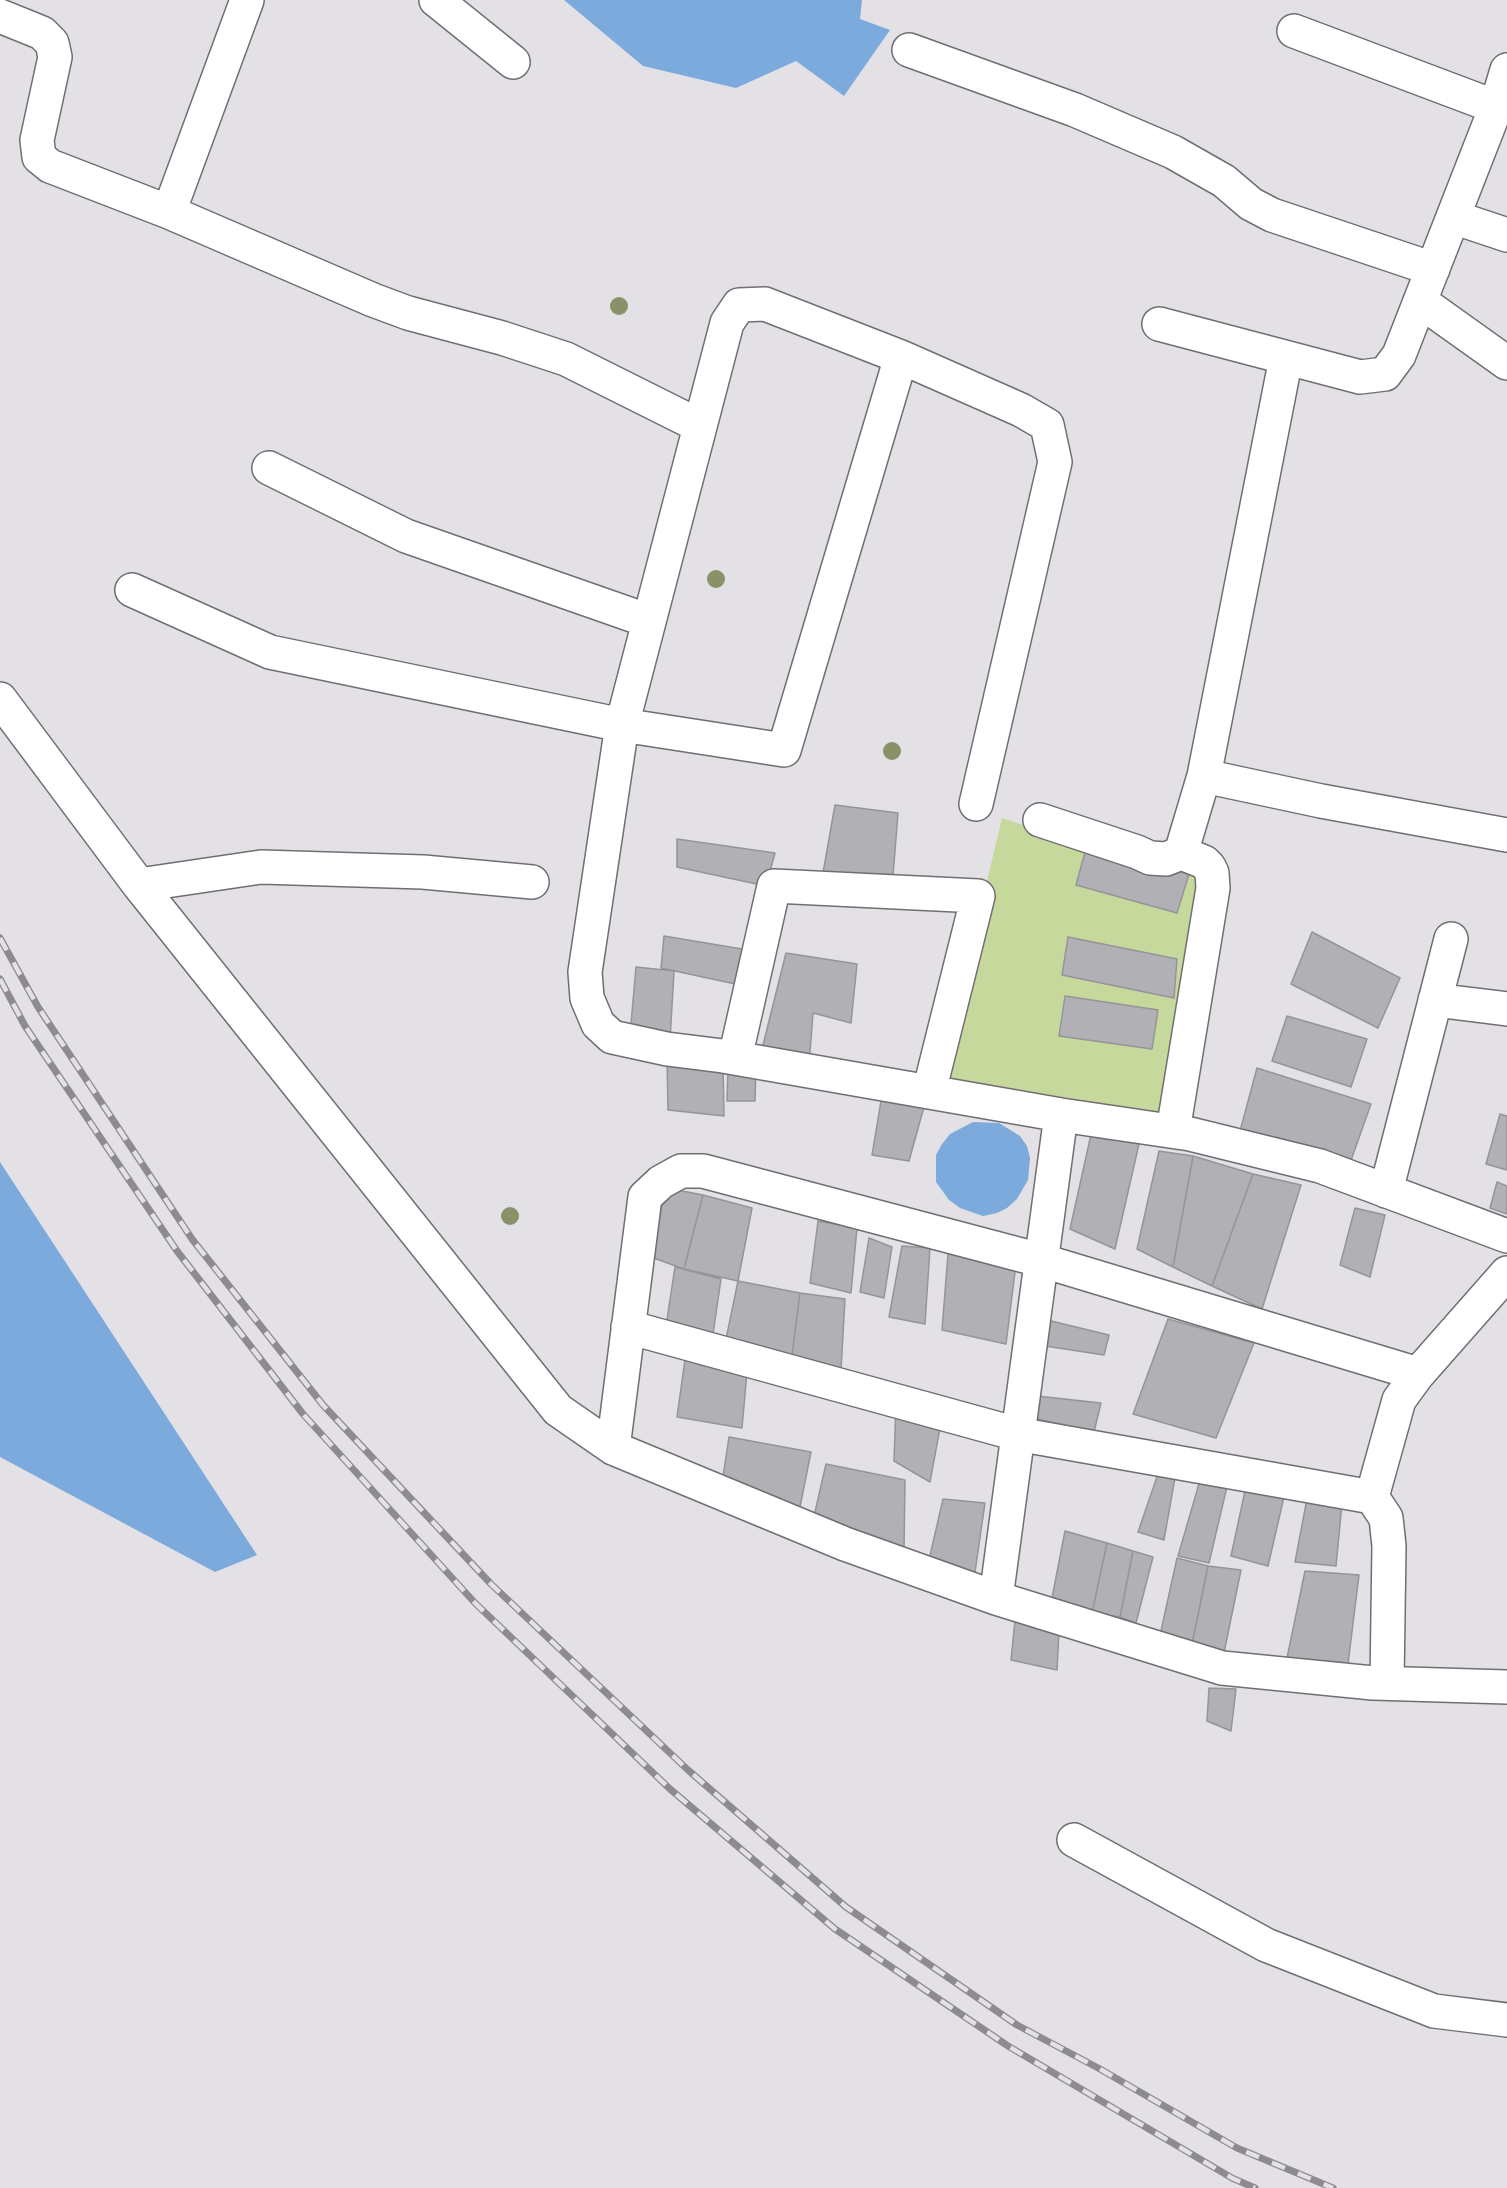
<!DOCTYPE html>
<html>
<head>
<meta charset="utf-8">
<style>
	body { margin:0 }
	canvas { display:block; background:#e4e1e6 }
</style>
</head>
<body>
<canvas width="1507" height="2188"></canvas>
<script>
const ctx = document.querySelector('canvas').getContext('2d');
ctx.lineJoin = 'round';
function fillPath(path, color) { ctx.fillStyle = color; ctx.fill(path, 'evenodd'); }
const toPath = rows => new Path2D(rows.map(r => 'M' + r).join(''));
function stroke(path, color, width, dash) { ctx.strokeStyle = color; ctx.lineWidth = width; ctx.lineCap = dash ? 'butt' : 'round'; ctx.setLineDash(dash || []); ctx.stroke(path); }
const green = toPath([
	[1002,818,1136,862,1209,873,1165,1123,939,1083]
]);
const water = toPath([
	[564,0,862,0,860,19,890,30,844,96,796,61,736,88,643,66],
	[973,1122,999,1123,1020,1136,1027,1146,1030,1158,1028,1180,1017,1199,1007,1208,997,1213,983,1216,960,1208,949,1200,936,1182,936,1155,942,1144,950,1134],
	[0,1162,257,1555,215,1572,0,1457]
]);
const building = toPath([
	[835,805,898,813,893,876,823,873,835,805],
	[677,839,775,853,766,886,677,867,677,839],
	[1087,845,1189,874,1177,913,1076,885,1087,845],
	[1312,932,1400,978,1378,1028,1291,984,1312,932],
	[664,936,748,950,740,985,661,968,664,936],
	[1068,937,1177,959,1174,998,1062,975,1068,937],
	[786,953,857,964,851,1023,813,1013,809,1065,760,1057,786,953],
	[636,967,674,971,670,1041,630,1035,636,967],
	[1065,996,1158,1010,1152,1049,1059,1036,1065,996],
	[1287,1016,1367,1039,1351,1087,1272,1061,1287,1016],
	[667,1058,723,1064,724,1116,668,1110,667,1058],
	[728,1065,756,1065,755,1101,727,1101,728,1065],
	[1257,1068,1371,1104,1349,1166,1240,1131,1257,1068],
	[883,1089,927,1096,909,1161,872,1155,883,1089],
	[1500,1114,1507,1116,1507,1170,1486,1164,1500,1114],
	[1092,1130,1139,1144,1115,1249,1070,1229,1092,1130],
	[1159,1151,1193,1156,1173,1267,1137,1249,1159,1151],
	[1193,1156,1253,1174,1212,1286,1173,1267,1193,1156],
	[1253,1174,1301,1185,1262,1309,1212,1286,1253,1174],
	[1497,1182,1507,1186,1507,1214,1490,1208,1497,1182],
	[667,1188,703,1195,684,1269,648,1256,667,1188],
	[703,1195,752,1208,738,1281,684,1269,703,1195],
	[1355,1208,1385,1215,1370,1277,1340,1265,1355,1208],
	[818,1221,857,1228,851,1293,810,1283,818,1221],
	[869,1238,892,1247,884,1298,860,1292,869,1238],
	[902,1246,930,1248,925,1324,889,1317,902,1246],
	[948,1254,1016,1264,1006,1344,942,1330,948,1254],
	[675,1267,721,1279,713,1334,666,1326,675,1267],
	[738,1281,800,1293,792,1356,725,1344,738,1281],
	[800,1293,845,1299,841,1370,792,1356,800,1293],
	[1043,1319,1109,1335,1104,1355,1045,1346,1043,1319],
	[1168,1319,1254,1343,1216,1438,1133,1414,1168,1319],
	[687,1345,748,1361,742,1428,677,1417,687,1345],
	[1037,1396,1101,1403,1094,1432,1033,1418,1037,1396],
	[896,1403,942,1417,930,1482,894,1461,896,1403],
	[729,1437,811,1452,797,1522,721,1490,729,1437],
	[826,1464,905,1480,904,1551,812,1525,826,1464],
	[1160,1468,1176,1472,1164,1540,1138,1532,1160,1468],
	[1203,1470,1230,1474,1209,1563,1178,1556,1203,1470],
	[1248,1477,1287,1484,1268,1566,1231,1556,1248,1477],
	[1309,1488,1343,1493,1336,1566,1295,1562,1309,1488],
	[943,1499,985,1503,975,1572,929,1560,943,1499],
	[1065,1531,1107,1543,1092,1613,1051,1603,1065,1531],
	[1107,1543,1133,1551,1120,1617,1092,1613,1107,1543],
	[1133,1551,1153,1557,1136,1623,1120,1617,1133,1551],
	[1177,1558,1208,1566,1191,1649,1159,1640,1177,1558],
	[1208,1566,1241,1570,1224,1653,1191,1649,1208,1566],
	[1305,1571,1359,1575,1348,1664,1287,1658,1305,1571],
	[1015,1620,1059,1632,1057,1670,1011,1660,1015,1620],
	[1209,1688,1236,1689,1231,1731,1207,1721,1209,1688]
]);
const minor = toPath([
	[436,0,513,62],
	[0,16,42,33,52,43,55,57,37,140,39,157,50,166,169,212,373,300,408,313,502,338,566,359,700,426],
	[1294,31,1496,107],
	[909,50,1075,110,1173,152,1224,181,1251,204,1272,215,1433,269],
	[169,212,247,0],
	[1453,217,1507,235],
	[1420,301,1507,363],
	[1159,324,1360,377,1385,374,1399,355,1496,107,1507,70],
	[269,468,406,536,649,621],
	[132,590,270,652,622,725,784,750,901,357],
	[0,699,139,885],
	[1204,776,1286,358],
	[976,804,1055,462,1047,425,1021,410,901,357,765,304,739,305,727,323,622,725,585,972,587,998,598,1024,612,1037,667,1049,723,1056,1061,1115,1190,1134,1320,1166,1507,1236],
	[1040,820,1137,852,1150,858,1166,859,1181,853,1204,776,1321,801,1507,835],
	[532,882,423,872,261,867,139,885,558,1410,613,1448,845,1544,996,1598,1222,1668,1373,1683,1507,1687],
	[1435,1000,1507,1009],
	[735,1058,774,886,978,896,929,1092],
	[1173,1131,1213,888,1212,873,1209,867,1204,862,1181,853],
	[1386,1191,1451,939],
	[628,1327,1017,1434,1372,1497,1399,1400,1418,1374,1507,1273],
	[613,1448,645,1197,661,1182,681,1171,703,1171,1040,1260,1418,1374],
	[1372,1497,1386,1518,1389,1546,1387,1683],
	[996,1598,1061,1115],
	[1074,1840,1266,1945,1434,2011,1507,2020]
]);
const rail = toPath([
	[0,938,38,1007,192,1239,323,1405,491,1584,688,1770,846,1907,1017,2025,1100,2069,1237,2148,1333,2188],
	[0,979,25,1026,177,1251,303,1414,475,1603,670,1789,835,1929,1008,2046,1232,2178,1255,2188]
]);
const trees = [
	[619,306],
	[716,579],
	[892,751],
	[510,1216]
];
fillPath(green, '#c7d89c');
fillPath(water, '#7daadd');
fillPath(building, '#b0b0b5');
stroke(building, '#949499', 1.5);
stroke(minor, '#716e72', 36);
stroke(minor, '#fff', 33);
stroke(rail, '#8d8b8e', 7);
stroke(rail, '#e4e1e6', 4.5, [14]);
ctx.fillStyle = '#8a9168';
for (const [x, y] of trees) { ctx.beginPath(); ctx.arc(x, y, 9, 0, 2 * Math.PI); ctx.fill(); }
</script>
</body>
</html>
